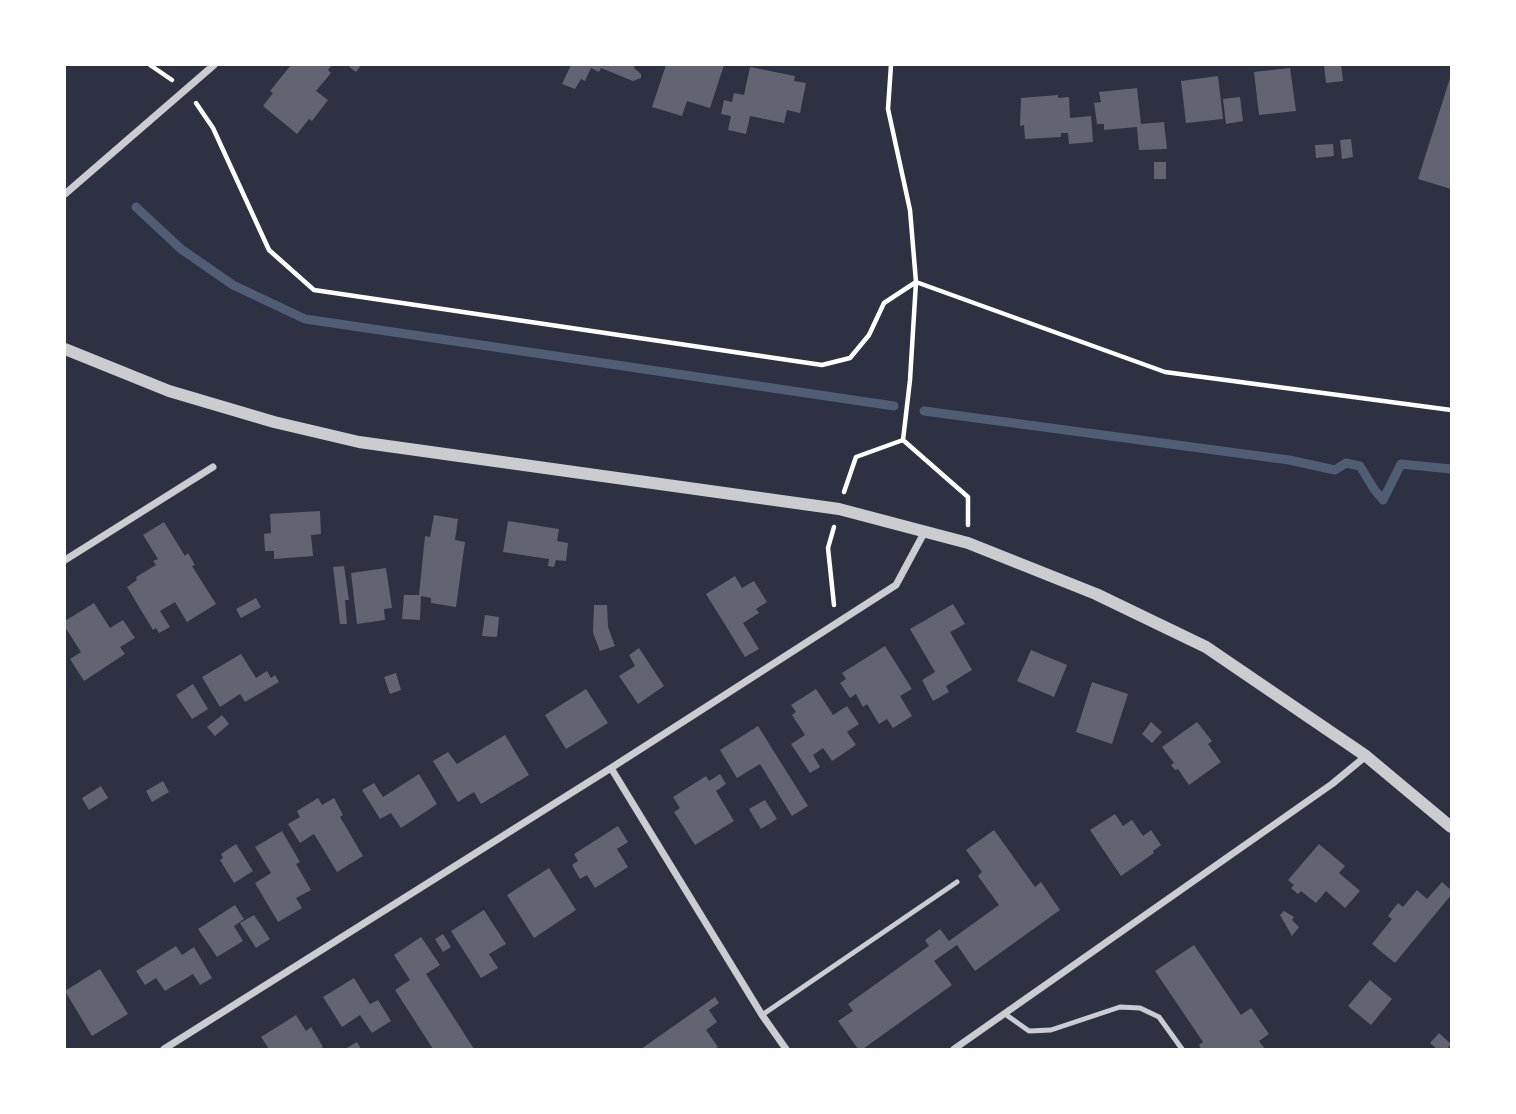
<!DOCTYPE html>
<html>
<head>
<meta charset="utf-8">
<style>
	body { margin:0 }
	#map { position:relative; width:1516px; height:1114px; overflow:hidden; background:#2d3142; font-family:Overpass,sans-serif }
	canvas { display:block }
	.frame { position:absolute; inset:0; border:66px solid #fff; pointer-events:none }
</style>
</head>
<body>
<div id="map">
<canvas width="1516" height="1114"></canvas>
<div class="frame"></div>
</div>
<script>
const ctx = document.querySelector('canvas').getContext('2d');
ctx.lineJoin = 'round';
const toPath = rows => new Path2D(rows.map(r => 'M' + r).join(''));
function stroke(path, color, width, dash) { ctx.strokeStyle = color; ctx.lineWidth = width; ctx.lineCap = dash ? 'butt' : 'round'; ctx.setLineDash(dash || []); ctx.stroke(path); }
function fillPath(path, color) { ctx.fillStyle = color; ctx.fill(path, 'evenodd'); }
const stream = toPath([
	[136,207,181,249,233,285,305,319,894,406],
	[924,411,1289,460,1335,470,1346,463,1360,466,1374,489,1383,500,1401,464,1451,469]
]);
const building = toPath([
	[291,65,331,66,328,70,331,73,316,91,328,100,312,121,309,119,297,134,263,106,273,93,270,91],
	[347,65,361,65,356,72],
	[571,65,635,65,634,68,641,74,641,78,633,81,601,68,599,72,591,68,585,81,581,79,575,89,562,84],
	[666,65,724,65,710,108,687,101,682,116,652,107],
	[1324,65,1341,65,1343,81,1326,83],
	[750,67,795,76,794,81,806,83,800,113,787,110,784,123,750,116,746,134,728,130,731,116,721,114,724,100,732,102,734,93,744,95],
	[1290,68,1296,111,1259,115,1254,72],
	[1451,75,1451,189,1418,179],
	[1218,76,1223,119,1186,123,1181,81],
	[1137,88,1141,124,1164,122,1167,149,1139,150,1137,127,1104,130,1104,124,1097,124,1094,103,1101,102,1099,92],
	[1058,95,1058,98,1069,97,1070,118,1091,116,1093,142,1069,144,1068,133,1061,133,1061,137,1025,139,1024,125,1020,126,1021,98],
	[1240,97,1243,121,1226,124,1223,99],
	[1351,139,1353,157,1342,159,1340,140],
	[1333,144,1334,156,1316,158,1315,145],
	[1154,162,1166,162,1166,179,1154,179],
	[320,511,321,534,311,535,313,556,274,559,274,551,265,551,264,534,271,533,270,514],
	[434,515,458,519,455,540,465,542,456,607,431,603,431,598,421,596,420,620,402,619,404,595,419,595,425,536,430,537],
	[508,521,559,529,557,541,568,543,566,561,556,560,554,567,548,566,549,559,503,552],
	[164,522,185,556,188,553,195,565,192,566,216,604,187,622,175,602,160,611,170,627,159,633,156,628,153,630,127,587,137,580,136,577,156,565,153,561,158,559,143,535],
	[344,566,349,600,345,600,347,624,340,624,333,567],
	[386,568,392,608,384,609,385,620,357,624,351,573],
	[735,576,742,588,754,581,767,602,756,609,759,613,743,623,759,649,745,657,706,594],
	[256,598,261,607,241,618,236,609],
	[94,603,110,628,123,620,135,638,120,647,125,654,84,681,70,659,81,652,65,627,65,621],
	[953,604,965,624,950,632,972,670,946,686,949,692,933,701,922,680,935,672,910,629],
	[594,605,607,605,608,627,615,646,600,651,593,633],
	[485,615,499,617,497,637,482,636],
	[885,646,912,689,900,696,912,716,893,728,887,719,879,724,867,704,863,707,856,694,850,698,840,683,846,679,842,673],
	[639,648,664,686,638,704,619,676,635,666,629,655],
	[1031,650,1067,665,1054,697,1017,681],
	[241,654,256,678,267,671,271,678,275,675,279,682,245,702,240,694,220,707,202,677],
	[396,673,401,690,390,694,384,677],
	[1092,682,1128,694,1112,744,1076,732],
	[193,684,208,709,192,719,176,695],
	[586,689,608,723,566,749,545,715],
	[816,689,833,715,847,706,859,724,847,732,856,745,832,761,823,748,813,755,820,767,810,773,791,744,805,735,792,715,796,712,791,705],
	[222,715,229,724,215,736,207,727],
	[1151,722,1162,732,1152,743,1142,734],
	[1197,722,1212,741,1208,744,1221,762,1189,785,1178,769,1175,770,1171,765,1174,763,1162,747],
	[758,726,808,806,792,816,760,764,737,778,720,750],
	[505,735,529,775,481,804,474,792,458,802,433,761,448,752,457,764],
	[419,774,437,804,401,828,391,813,380,819,362,790,374,783,383,797],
	[720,774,726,784,716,791,734,821,695,845,674,812,680,808,673,797,706,776,709,781],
	[163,781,169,792,152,802,146,791],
	[101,786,108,798,89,810,82,798],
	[318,798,322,805,334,798,343,815,340,817,363,856,337,872,314,834,300,843,288,824,300,817,297,811],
	[765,800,777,819,761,829,749,809],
	[1115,814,1123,826,1132,820,1143,836,1151,830,1161,845,1153,851,1154,853,1121,876,1090,830],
	[618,826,628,842,617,849,628,867,595,888,587,875,580,879,572,865,578,861,574,854],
	[994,830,1035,887,1041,882,1060,910,975,971,957,945,934,961,952,985,863,1049,858,1049,838,1021,853,1011,848,1004,929,946,925,940,940,929,949,941,999,905,978,876,982,872,966,850],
	[282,831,300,862,296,864,311,890,296,898,302,908,278,922,255,883,271,873,255,847],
	[236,844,253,871,234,883,220,860,223,858,221,854],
	[1319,844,1345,866,1339,873,1360,891,1345,908,1326,891,1316,903,1301,891,1298,894,1291,888,1294,885,1288,880],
	[549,868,576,910,534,938,507,895],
	[1442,882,1451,890,1451,895,1395,963,1372,944,1392,919,1388,916,1398,903,1403,907,1417,890,1427,899],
	[235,905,244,919,234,926,243,941,217,957,198,929],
	[484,910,506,944,489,954,498,968,481,978,451,931],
	[1284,911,1294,917,1292,920,1299,927,1292,936,1280,915],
	[254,915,270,939,256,948,240,923],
	[443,934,451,947,443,952,435,939],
	[421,937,440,965,426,974,474,1049,433,1049,395,990,410,980,394,955],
	[1194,945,1241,1015,1251,1008,1269,1034,1259,1041,1265,1049,1201,1049,1199,1045,1203,1042,1155,971],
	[176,946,182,955,194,947,212,978,200,985,193,974,165,991,156,978,145,985,136,971],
	[100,969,128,1014,92,1036,65,991],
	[354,978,370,1004,378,1000,391,1021,372,1033,360,1015,342,1027,323,997],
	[1370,980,1392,999,1371,1025,1348,1006],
	[715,997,719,1003,709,1010,717,1022,706,1030,718,1047,714,1049,641,1049],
	[296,1015,306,1031,311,1027,323,1047,319,1049,269,1049,261,1037],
	[1439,1033,1451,1044,1447,1049,1437,1049,1430,1043],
	[357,1042,361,1049,345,1049]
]);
const path = toPath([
	[150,65,172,80],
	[891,65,888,109,910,210,916,282,910,380,903,440,968,497,968,525],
	[196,103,213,128,269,250,314,290,822,365,850,358,869,335,884,303,916,282,1165,372,1451,410],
	[844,492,856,457,903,440],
	[834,527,828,548,834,605]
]);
const service = toPath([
	[1005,1014,1029,1031,1051,1030,1120,1007,1140,1008,1159,1017,1182,1049],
	[762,1015,957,882]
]);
const minor = toPath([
	[65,194,214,65],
	[65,560,213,467],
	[611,768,762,1015,786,1049],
	[164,1049,611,768,896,585,924,533],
	[954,1049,1332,784,1366,756]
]);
const tertiary = toPath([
	[65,349,169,391,274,422,359,442,839,509,968,543,1096,594,1206,647,1366,756,1451,827]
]);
stroke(stream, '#4f5d75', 9);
fillPath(building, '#626471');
stroke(path, '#fff', 4.5);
stroke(service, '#caccd0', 5);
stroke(minor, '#caccd0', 7);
stroke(tertiary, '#caccd0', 12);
</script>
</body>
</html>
